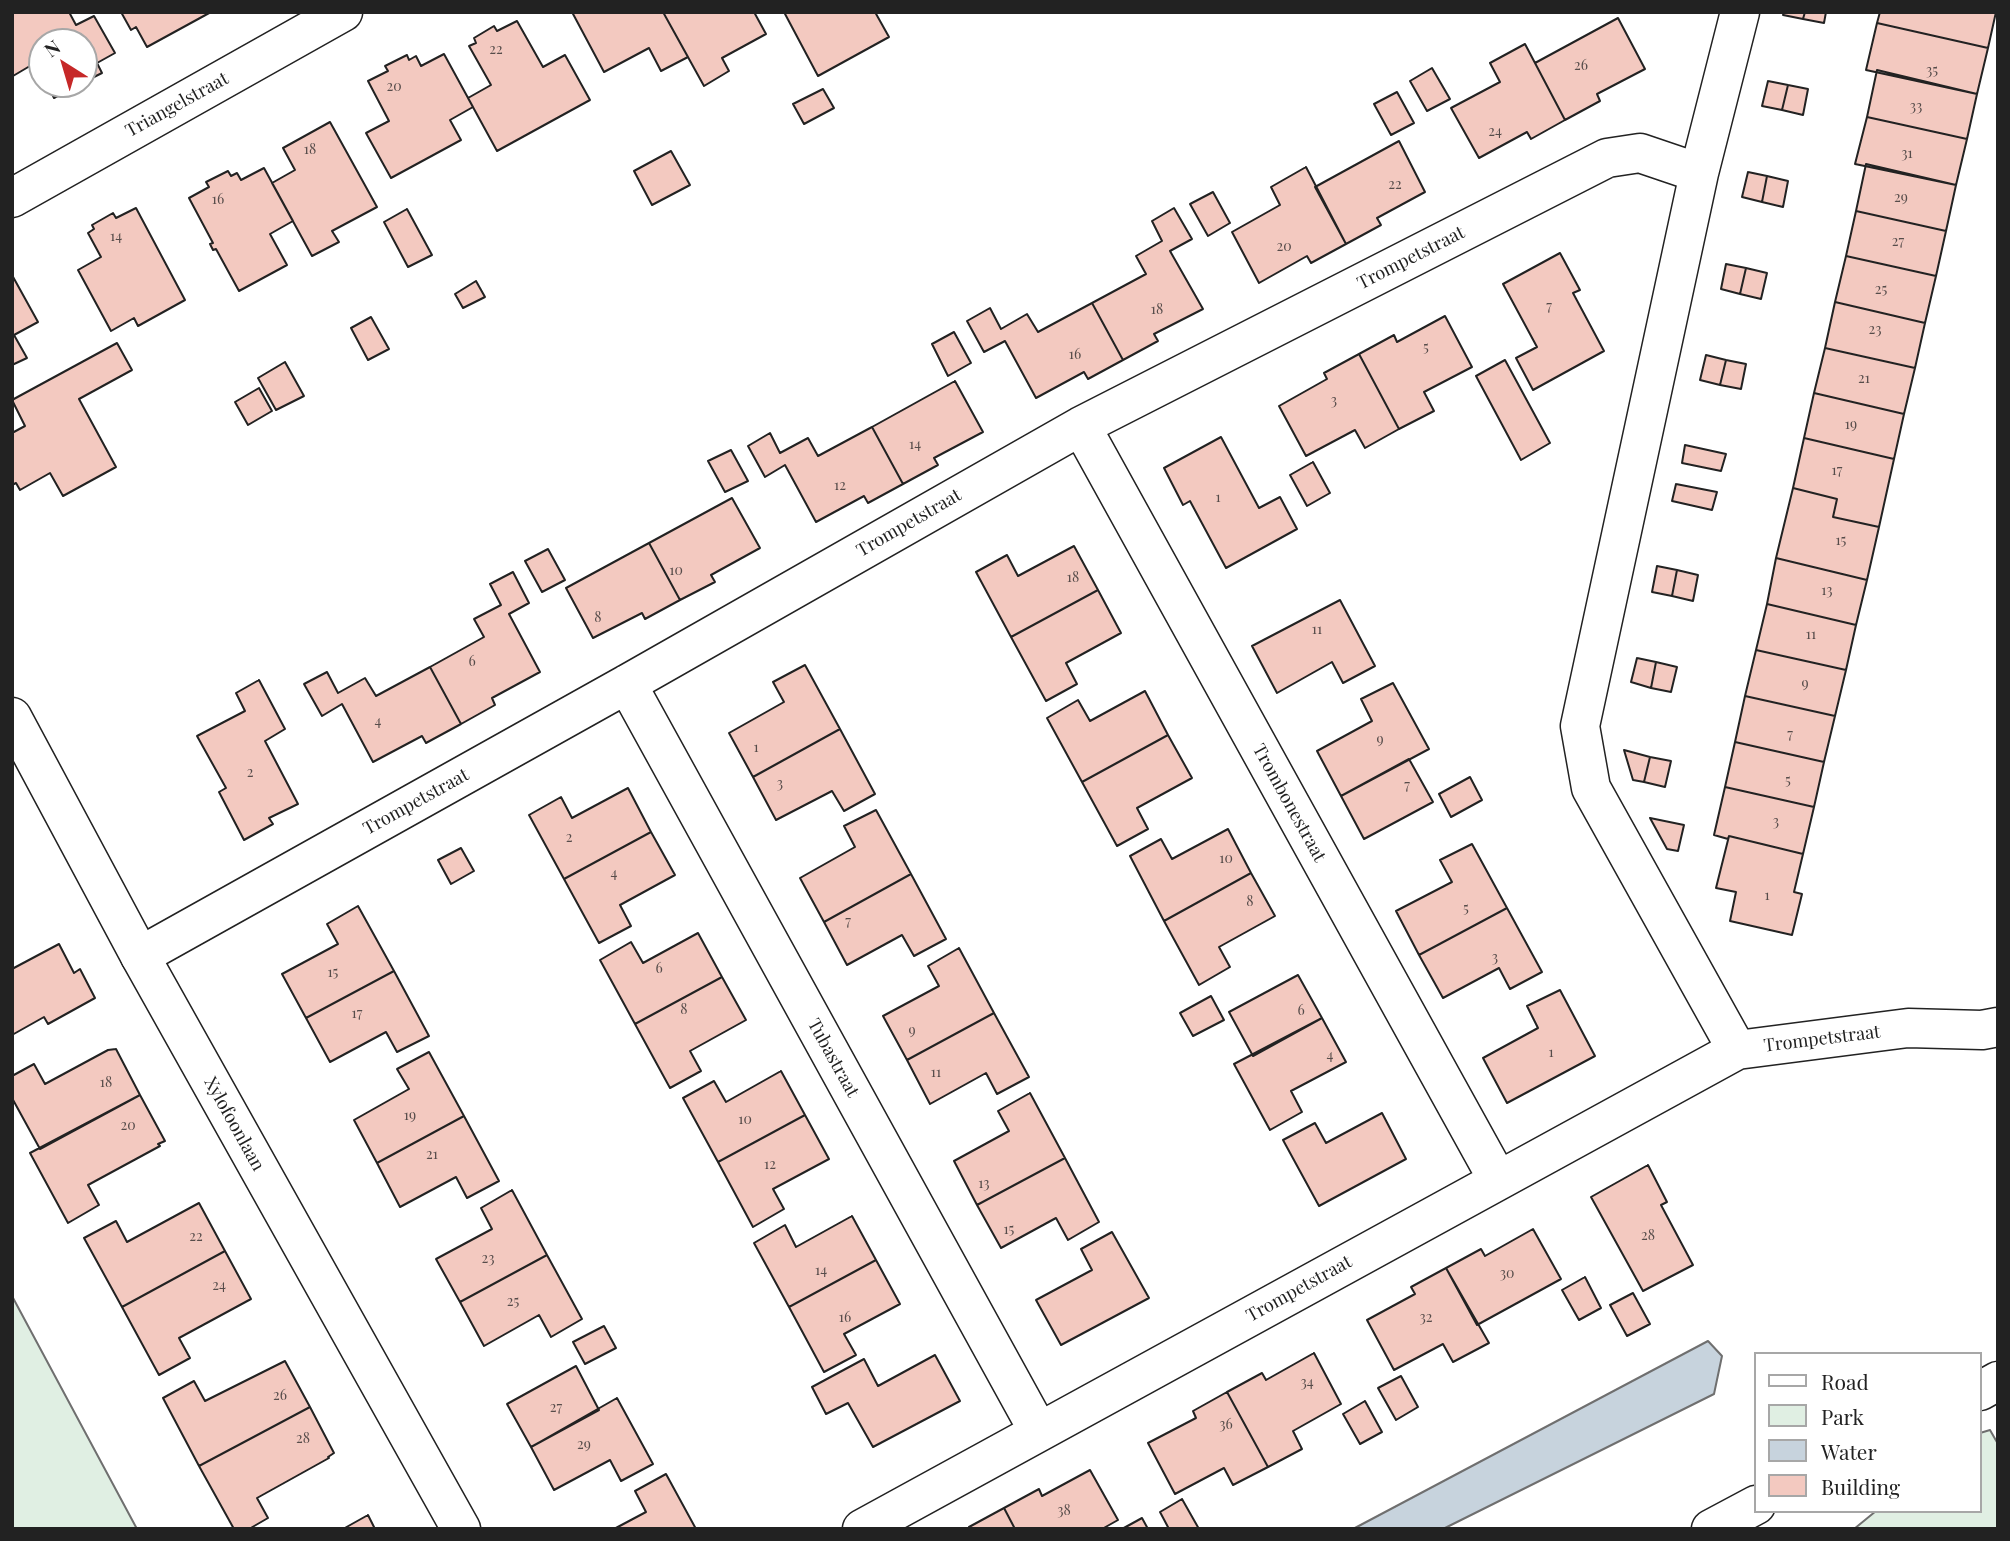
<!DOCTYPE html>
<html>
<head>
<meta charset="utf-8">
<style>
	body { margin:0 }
	#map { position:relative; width:2010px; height:1541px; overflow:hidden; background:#fff; font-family:"Playfair Display",serif }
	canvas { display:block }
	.frame { position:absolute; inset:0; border:14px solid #222; pointer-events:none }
	.legend { position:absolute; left:1754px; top:1352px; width:228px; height:161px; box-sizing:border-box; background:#fff; border:2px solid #a7a7a7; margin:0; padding:9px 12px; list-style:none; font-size:21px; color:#222 }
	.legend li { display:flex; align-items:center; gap:14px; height:35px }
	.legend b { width:35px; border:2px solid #a7a7a7 }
	.north { position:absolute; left:28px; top:28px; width:70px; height:70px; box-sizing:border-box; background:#fff; border:2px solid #a7a7a7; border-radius:50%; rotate:323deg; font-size:19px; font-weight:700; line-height:28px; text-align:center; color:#222 }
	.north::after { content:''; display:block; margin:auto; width:24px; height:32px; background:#c62828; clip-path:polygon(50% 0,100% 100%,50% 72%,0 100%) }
</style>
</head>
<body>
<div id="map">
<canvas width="2010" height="1541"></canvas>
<div class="frame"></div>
<ul class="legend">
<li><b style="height:9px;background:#fff"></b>Road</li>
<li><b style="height:19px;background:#e0efe3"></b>Park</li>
<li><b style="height:19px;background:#c7d3dd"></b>Water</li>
<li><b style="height:19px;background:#f3c9c0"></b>Building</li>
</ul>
<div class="north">N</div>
</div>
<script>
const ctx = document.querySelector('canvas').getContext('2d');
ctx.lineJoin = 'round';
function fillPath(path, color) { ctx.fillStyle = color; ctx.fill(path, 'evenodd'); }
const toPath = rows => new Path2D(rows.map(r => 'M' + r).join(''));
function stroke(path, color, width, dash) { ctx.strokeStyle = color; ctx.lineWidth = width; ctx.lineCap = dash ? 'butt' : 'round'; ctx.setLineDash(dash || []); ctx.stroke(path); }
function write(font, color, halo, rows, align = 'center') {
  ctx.font = font + ' "Playfair Display",serif'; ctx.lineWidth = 5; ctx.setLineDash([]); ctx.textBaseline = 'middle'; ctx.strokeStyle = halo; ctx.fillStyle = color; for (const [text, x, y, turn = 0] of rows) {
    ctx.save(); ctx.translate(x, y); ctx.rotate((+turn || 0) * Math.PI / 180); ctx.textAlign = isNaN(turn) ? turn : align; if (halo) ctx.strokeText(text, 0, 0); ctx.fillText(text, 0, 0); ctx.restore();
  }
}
const green = toPath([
	[12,1296,137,1529,12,1529,12,1296],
	[1990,1430,1998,1444,1998,1529,1854,1529,1876,1511,1980,1511,1980,1433,1990,1430]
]);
const water = toPath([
	[1708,1341,1722,1356,1714,1394,1443,1529,1353,1529,1708,1341]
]);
const building = toPath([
	[12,12,69,12,76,25,94,16,115,53,97,63,102,73,84,82,84,42,42,42,42,76,35,63,13,76,12,12],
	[121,12,211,12,147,47,136,27,131,30,121,12],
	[572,12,663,12,688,57,661,71,649,48,604,72,572,12],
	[663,12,754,12,766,34,722,58,729,71,704,86,663,12],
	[784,12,875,12,889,37,818,76,784,12],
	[1784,12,1805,12,1803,19,1783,15,1784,12],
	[1805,12,1826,12,1824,23,1803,19,1805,12],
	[1880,12,1996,12,1988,48,1877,23,1880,12],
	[1618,18,1645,69,1597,94,1600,101,1565,120,1535,63,1618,18],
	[517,21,543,67,565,55,590,100,497,151,468,98,491,85,469,46,476,43,474,38,494,26,497,31,517,21],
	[1877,23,1988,48,1977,94,1866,70,1877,23],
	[1525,44,1565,120,1531,139,1527,132,1479,158,1451,108,1500,82,1490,63,1525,44],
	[444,54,473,107,450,120,461,140,391,178,366,133,389,121,368,81,388,71,385,66,407,55,409,60,416,56,421,66,444,54],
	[1432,68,1450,99,1427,111,1410,81,1432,68],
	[1877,70,1977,94,1967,139,1867,117,1877,70],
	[1768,81,1788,85,1782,110,1762,106,1768,81],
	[47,84,80,84,54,98,47,84],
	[1788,85,1808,89,1803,115,1782,110,1788,85],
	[823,89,834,108,804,124,793,104,823,89],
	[1397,92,1414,123,1391,135,1374,104,1397,92],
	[1867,117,1967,139,1956,185,1855,164,1867,117],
	[330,122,377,207,332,231,339,242,312,256,272,183,295,170,283,148,330,122],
	[1399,141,1425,192,1377,218,1381,225,1346,244,1315,187,1399,141],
	[671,151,690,185,652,205,634,171,671,151],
	[1866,164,1956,185,1946,231,1856,211,1866,164],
	[1306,167,1346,244,1311,263,1307,256,1259,283,1232,232,1280,205,1271,187,1306,167],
	[264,168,293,221,270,234,287,265,239,291,216,249,213,250,210,244,213,243,189,198,209,187,206,182,228,171,231,176,237,173,241,180,264,168],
	[1748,172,1767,176,1762,202,1742,197,1748,172],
	[1767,176,1788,181,1783,207,1762,202,1767,176],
	[1213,192,1230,223,1208,236,1190,204,1213,192],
	[136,208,185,300,138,326,134,318,111,331,78,270,101,257,88,233,94,229,92,225,113,213,116,218,136,208],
	[1174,208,1192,239,1170,251,1203,309,1154,334,1158,341,1123,360,1092,303,1146,274,1136,256,1162,241,1152,221,1174,208],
	[407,209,432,255,408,267,384,222,407,209],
	[1856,211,1946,231,1936,276,1846,256,1856,211],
	[1560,253,1580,290,1573,293,1604,351,1533,390,1516,358,1537,347,1503,284,1560,253],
	[1846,256,1936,276,1925,323,1835,302,1846,256],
	[1726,264,1746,268,1740,294,1721,289,1726,264],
	[1746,268,1767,273,1761,299,1740,294,1746,268],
	[12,275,38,322,14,335,27,358,12,365,12,275],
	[476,281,485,297,463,308,455,294,476,281],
	[1835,302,1925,323,1915,368,1825,348,1835,302],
	[1092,303,1123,360,1088,379,1084,372,1036,398,1005,341,984,352,967,321,990,308,1001,329,1027,314,1038,332,1092,303],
	[1445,316,1472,367,1424,392,1434,411,1399,429,1359,354,1394,335,1397,342,1445,316],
	[371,317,389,349,368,360,351,328,371,317],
	[954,332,971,363,948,376,932,344,954,332],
	[117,343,132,370,79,399,116,467,63,496,50,473,20,490,16,483,12,485,12,433,25,426,12,400,117,343],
	[1825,348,1915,368,1904,414,1814,393,1825,348],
	[1359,354,1399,429,1365,448,1355,430,1306,456,1279,406,1327,379,1324,373,1359,354],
	[1706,355,1726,360,1720,385,1700,380,1706,355],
	[1505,360,1550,443,1521,460,1476,376,1505,360],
	[1726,360,1746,364,1741,389,1720,385,1726,360],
	[285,362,304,396,276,410,258,378,285,362],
	[955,381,983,432,934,458,938,465,903,484,872,427,955,381],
	[259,388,272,411,248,425,235,402,259,388],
	[1814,393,1904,414,1894,459,1804,438,1814,393],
	[872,427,903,484,868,503,864,496,816,522,785,465,765,477,748,446,770,433,780,453,808,438,818,456,872,427],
	[1221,437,1259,508,1280,497,1297,529,1226,568,1190,501,1183,505,1164,468,1221,437],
	[1804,438,1894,459,1879,527,1833,517,1837,499,1793,488,1804,438],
	[1685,445,1726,454,1721,471,1682,463,1685,445],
	[731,450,748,481,725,492,708,461,731,450],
	[1313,462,1330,493,1307,506,1290,475,1313,462],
	[1676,484,1717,492,1712,510,1672,501,1676,484],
	[1793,488,1837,499,1833,517,1879,527,1867,580,1776,558,1793,488],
	[732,498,760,548,711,575,715,582,680,600,649,543,732,498],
	[649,543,680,600,645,619,642,613,593,638,566,588,649,543],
	[1074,546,1098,590,1011,637,976,572,1007,555,1018,576,1074,546],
	[548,549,565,580,542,592,525,561,548,549],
	[1776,558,1867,580,1856,625,1767,604,1776,558],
	[1657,566,1677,570,1672,596,1652,592,1657,566],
	[1677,570,1698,575,1693,601,1672,596,1677,570],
	[513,572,529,603,509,614,540,672,492,698,495,705,461,724,430,667,484,637,474,619,501,605,490,584,513,572],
	[1098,590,1121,633,1066,663,1077,684,1046,701,1011,637,1098,590],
	[1340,600,1375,666,1343,683,1332,662,1277,693,1252,646,1340,600],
	[1767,604,1856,625,1846,670,1756,650,1767,604],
	[1756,650,1846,670,1835,716,1745,696,1756,650],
	[1637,658,1656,662,1651,688,1631,682,1637,658],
	[1656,662,1677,667,1671,692,1651,688,1656,662],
	[805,665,840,729,753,777,729,733,784,702,773,682,805,665],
	[430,667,461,724,426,743,422,736,373,762,342,704,322,716,304,684,327,672,338,693,365,678,376,696,430,667],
	[259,680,285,729,265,741,298,804,269,818,273,824,244,840,219,792,226,788,197,736,245,711,236,693,259,680],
	[1393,683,1429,749,1341,796,1317,751,1372,721,1361,699,1393,683],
	[1145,691,1168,735,1082,782,1047,718,1078,700,1090,721,1145,691],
	[1745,696,1835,716,1824,762,1735,742,1745,696],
	[840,729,875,794,844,811,832,791,776,820,753,777,840,729],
	[1168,735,1192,778,1137,808,1148,829,1117,846,1082,782,1168,735],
	[1735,742,1824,762,1814,807,1725,787,1735,742],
	[1624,750,1650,757,1644,782,1633,780,1624,750],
	[1650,757,1671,761,1665,787,1644,782,1650,757],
	[1409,759,1433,802,1364,839,1341,796,1409,759],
	[1470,777,1482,800,1451,817,1439,794,1470,777],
	[1725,787,1814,807,1803,854,1729,836,1728,839,1714,835,1725,787],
	[628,788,651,832,564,879,529,815,561,797,572,818,628,788],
	[876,810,911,874,824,922,800,878,855,847,844,826,876,810],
	[1650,818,1684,825,1678,851,1667,849,1650,818],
	[1228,829,1251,873,1164,921,1130,856,1161,839,1172,859,1228,829],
	[651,832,675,875,620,905,631,926,599,943,564,879,651,832],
	[1729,836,1803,854,1794,892,1802,894,1792,935,1730,921,1736,892,1716,888,1729,836],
	[1472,844,1507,908,1419,955,1396,911,1452,882,1440,860,1472,844],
	[461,848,474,871,451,884,438,860,461,848],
	[1251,873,1275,916,1219,947,1230,967,1199,985,1164,921,1251,873],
	[911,874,946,939,914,956,902,935,847,965,824,922,911,874],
	[358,906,394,971,306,1018,282,974,338,944,327,924,358,906],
	[1507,908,1542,972,1510,989,1499,968,1443,998,1419,955,1507,908],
	[698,933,722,977,635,1024,600,960,631,942,643,963,698,933],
	[59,944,74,973,80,969,95,998,48,1024,44,1017,12,1035,12,969,59,944],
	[959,948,994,1013,907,1060,883,1016,939,986,928,966,959,948],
	[394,971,429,1036,397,1052,386,1032,330,1062,306,1018,394,971],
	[1298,975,1322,1018,1253,1056,1229,1012,1298,975],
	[722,977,746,1020,690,1051,701,1071,670,1088,635,1024,722,977],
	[1560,990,1595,1056,1507,1103,1483,1058,1538,1028,1527,1006,1560,990],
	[1211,996,1224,1020,1193,1036,1180,1013,1211,996],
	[994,1013,1029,1077,997,1094,986,1073,930,1104,907,1060,994,1013],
	[1322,1018,1346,1062,1291,1091,1302,1112,1270,1130,1234,1064,1322,1018],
	[116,1049,140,1095,40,1149,12,1098,12,1076,34,1064,45,1084,108,1050,116,1049],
	[429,1052,464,1116,377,1163,354,1120,409,1089,397,1069,429,1052],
	[781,1071,805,1115,718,1162,683,1098,714,1081,726,1102,781,1071],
	[1030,1093,1065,1158,977,1205,954,1161,1009,1131,998,1111,1030,1093],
	[140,1095,165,1141,158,1144,160,1146,88,1185,99,1205,68,1223,30,1153,140,1095],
	[1382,1113,1406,1159,1319,1206,1283,1140,1315,1123,1326,1143,1382,1113],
	[805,1115,829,1159,773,1189,784,1209,753,1227,718,1162,805,1115],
	[464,1116,499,1181,467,1198,456,1177,400,1207,377,1163,464,1116],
	[1065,1158,1099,1222,1068,1240,1056,1218,1001,1248,977,1205,1065,1158],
	[1648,1165,1667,1202,1661,1205,1693,1265,1643,1291,1591,1197,1648,1165],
	[512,1190,547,1255,460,1302,436,1259,492,1229,481,1208,512,1190],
	[199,1203,225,1251,122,1307,84,1238,116,1221,127,1242,199,1203],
	[852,1216,876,1260,789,1307,754,1243,785,1225,796,1247,852,1216],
	[1533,1229,1561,1279,1477,1325,1446,1268,1481,1249,1485,1256,1533,1229],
	[1112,1232,1149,1298,1061,1345,1036,1300,1092,1270,1081,1249,1112,1232],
	[225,1251,251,1299,179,1338,190,1358,159,1375,122,1307,225,1251],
	[547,1255,582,1319,551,1337,539,1315,484,1346,460,1302,547,1255],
	[876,1260,900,1304,844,1334,856,1355,824,1372,789,1307,876,1260],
	[1446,1268,1489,1343,1453,1362,1443,1344,1394,1370,1367,1320,1415,1294,1411,1287,1446,1268],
	[1585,1277,1601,1308,1579,1320,1562,1290,1585,1277],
	[1633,1293,1650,1324,1627,1336,1610,1305,1633,1293],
	[604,1326,616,1348,585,1364,573,1342,604,1326],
	[1314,1353,1341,1404,1293,1431,1302,1449,1268,1467,1227,1392,1262,1373,1266,1380,1314,1353],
	[935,1355,960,1401,873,1447,848,1403,826,1414,812,1387,864,1359,878,1386,935,1355],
	[285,1361,310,1407,199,1466,163,1398,194,1381,205,1401,285,1361],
	[576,1366,599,1410,531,1447,507,1404,576,1366],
	[1401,1376,1418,1407,1396,1420,1378,1388,1401,1376],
	[1227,1392,1268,1467,1233,1485,1224,1468,1175,1494,1148,1443,1196,1418,1193,1411,1227,1392],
	[617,1398,653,1464,621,1481,610,1460,554,1490,531,1447,617,1398],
	[1365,1401,1382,1432,1360,1444,1343,1414,1365,1401],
	[310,1407,334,1453,328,1457,329,1458,257,1498,268,1518,249,1529,234,1529,199,1466,310,1407],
	[1090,1470,1118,1520,1102,1529,1015,1529,1004,1508,1039,1489,1042,1496,1090,1470],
	[666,1474,696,1529,614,1529,646,1512,635,1491,666,1474],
	[1182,1499,1199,1529,1169,1529,1160,1512,1182,1499],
	[1004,1508,1015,1529,970,1529,969,1527,1004,1508],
	[368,1515,375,1529,343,1529,368,1515],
	[1142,1518,1148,1529,1122,1529,1142,1518]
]);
const minor = toPath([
	[12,198,343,12],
	[1081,426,1498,1180],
	[627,684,1039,1432],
	[140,956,627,684,1081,426,1607,158,1640,153,1699,173],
	[1737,1050,1591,788,1580,726,1699,173,1740,12],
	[1980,1391,1998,1381],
	[862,1529,1737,1050,1908,1028,1982,1030,1998,1027],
	[1711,1529,1756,1505]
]);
const tertiary = toPath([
	[12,717,140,956,461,1529]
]);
const numberNames = [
	["22",496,50],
	["26",1581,66],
	["35",1932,71],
	["20",394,87],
	["33",1916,107],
	["24",1495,132],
	["18",310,150],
	["31",1907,154],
	["22",1395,185],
	["29",1901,198],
	["16",218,200],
	["14",116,237],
	["27",1898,242],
	["20",1284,247],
	["25",1881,290],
	["7",1549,307],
	["18",1157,310],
	["23",1875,330],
	["5",1426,348],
	["16",1075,355],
	["21",1864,379],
	["3",1334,401],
	["19",1851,425],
	["14",915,445],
	["17",1837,471],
	["12",840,486],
	["1",1218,498],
	["15",1841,541],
	["10",676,571],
	["18",1073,578],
	["13",1827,591],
	["8",598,618],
	["11",1317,630],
	["11",1811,635],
	["6",472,662],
	["9",1805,684],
	["4",378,722],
	["7",1790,735],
	["9",1380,740],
	["1",756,748],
	["2",250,773],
	["5",1788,781],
	["3",780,784],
	["7",1407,786],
	["3",1776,822],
	["2",569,838],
	["10",1226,859],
	["4",614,874],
	["1",1767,896],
	["8",1250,902],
	["5",1466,909],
	["7",848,922],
	["3",1495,958],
	["6",659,969],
	["15",333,973],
	["8",684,1010],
	["6",1301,1011],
	["17",357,1014],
	["9",912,1031],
	["1",1551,1053],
	["4",1330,1056],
	["11",936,1073],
	["18",106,1083],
	["19",410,1116],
	["10",745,1120],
	["20",128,1126],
	["21",432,1155],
	["12",770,1165],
	["13",984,1184],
	["15",1009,1230],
	["28",1648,1236],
	["22",196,1237],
	["23",488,1259],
	["14",821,1271],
	["30",1507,1274],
	["24",219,1286],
	["25",513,1302],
	["16",845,1318],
	["32",1426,1318],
	["34",1307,1383],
	["26",280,1396],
	["27",556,1408],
	["36",1226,1425],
	["28",303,1439],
	["29",584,1445],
	["38",1064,1511]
];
const streetNames = [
	["Triangelstraat",177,105,-29],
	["Trompetstraat",1411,258,-27],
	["Trompetstraat",909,523,-30],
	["Trompetstraat",416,802,-29],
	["Trombonestraat",1289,803,61],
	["Trompetstraat",1822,1039,-7],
	["Tubastraat",833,1058,61],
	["Xylofoonlaan",234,1124,61],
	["Trompetstraat",1299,1289,-29]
];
fillPath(green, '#e0efe3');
stroke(green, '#6f6f6f', 2);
fillPath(water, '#c7d3dd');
stroke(water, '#6f6f6f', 2);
fillPath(building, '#f3c9c0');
stroke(building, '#222', 2);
stroke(minor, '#222', 41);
stroke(tertiary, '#222', 41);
stroke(minor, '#fff', 38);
stroke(tertiary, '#fff', 38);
write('14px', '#564c4a', null, numberNames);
write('18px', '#222', '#fff', streetNames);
</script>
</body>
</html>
